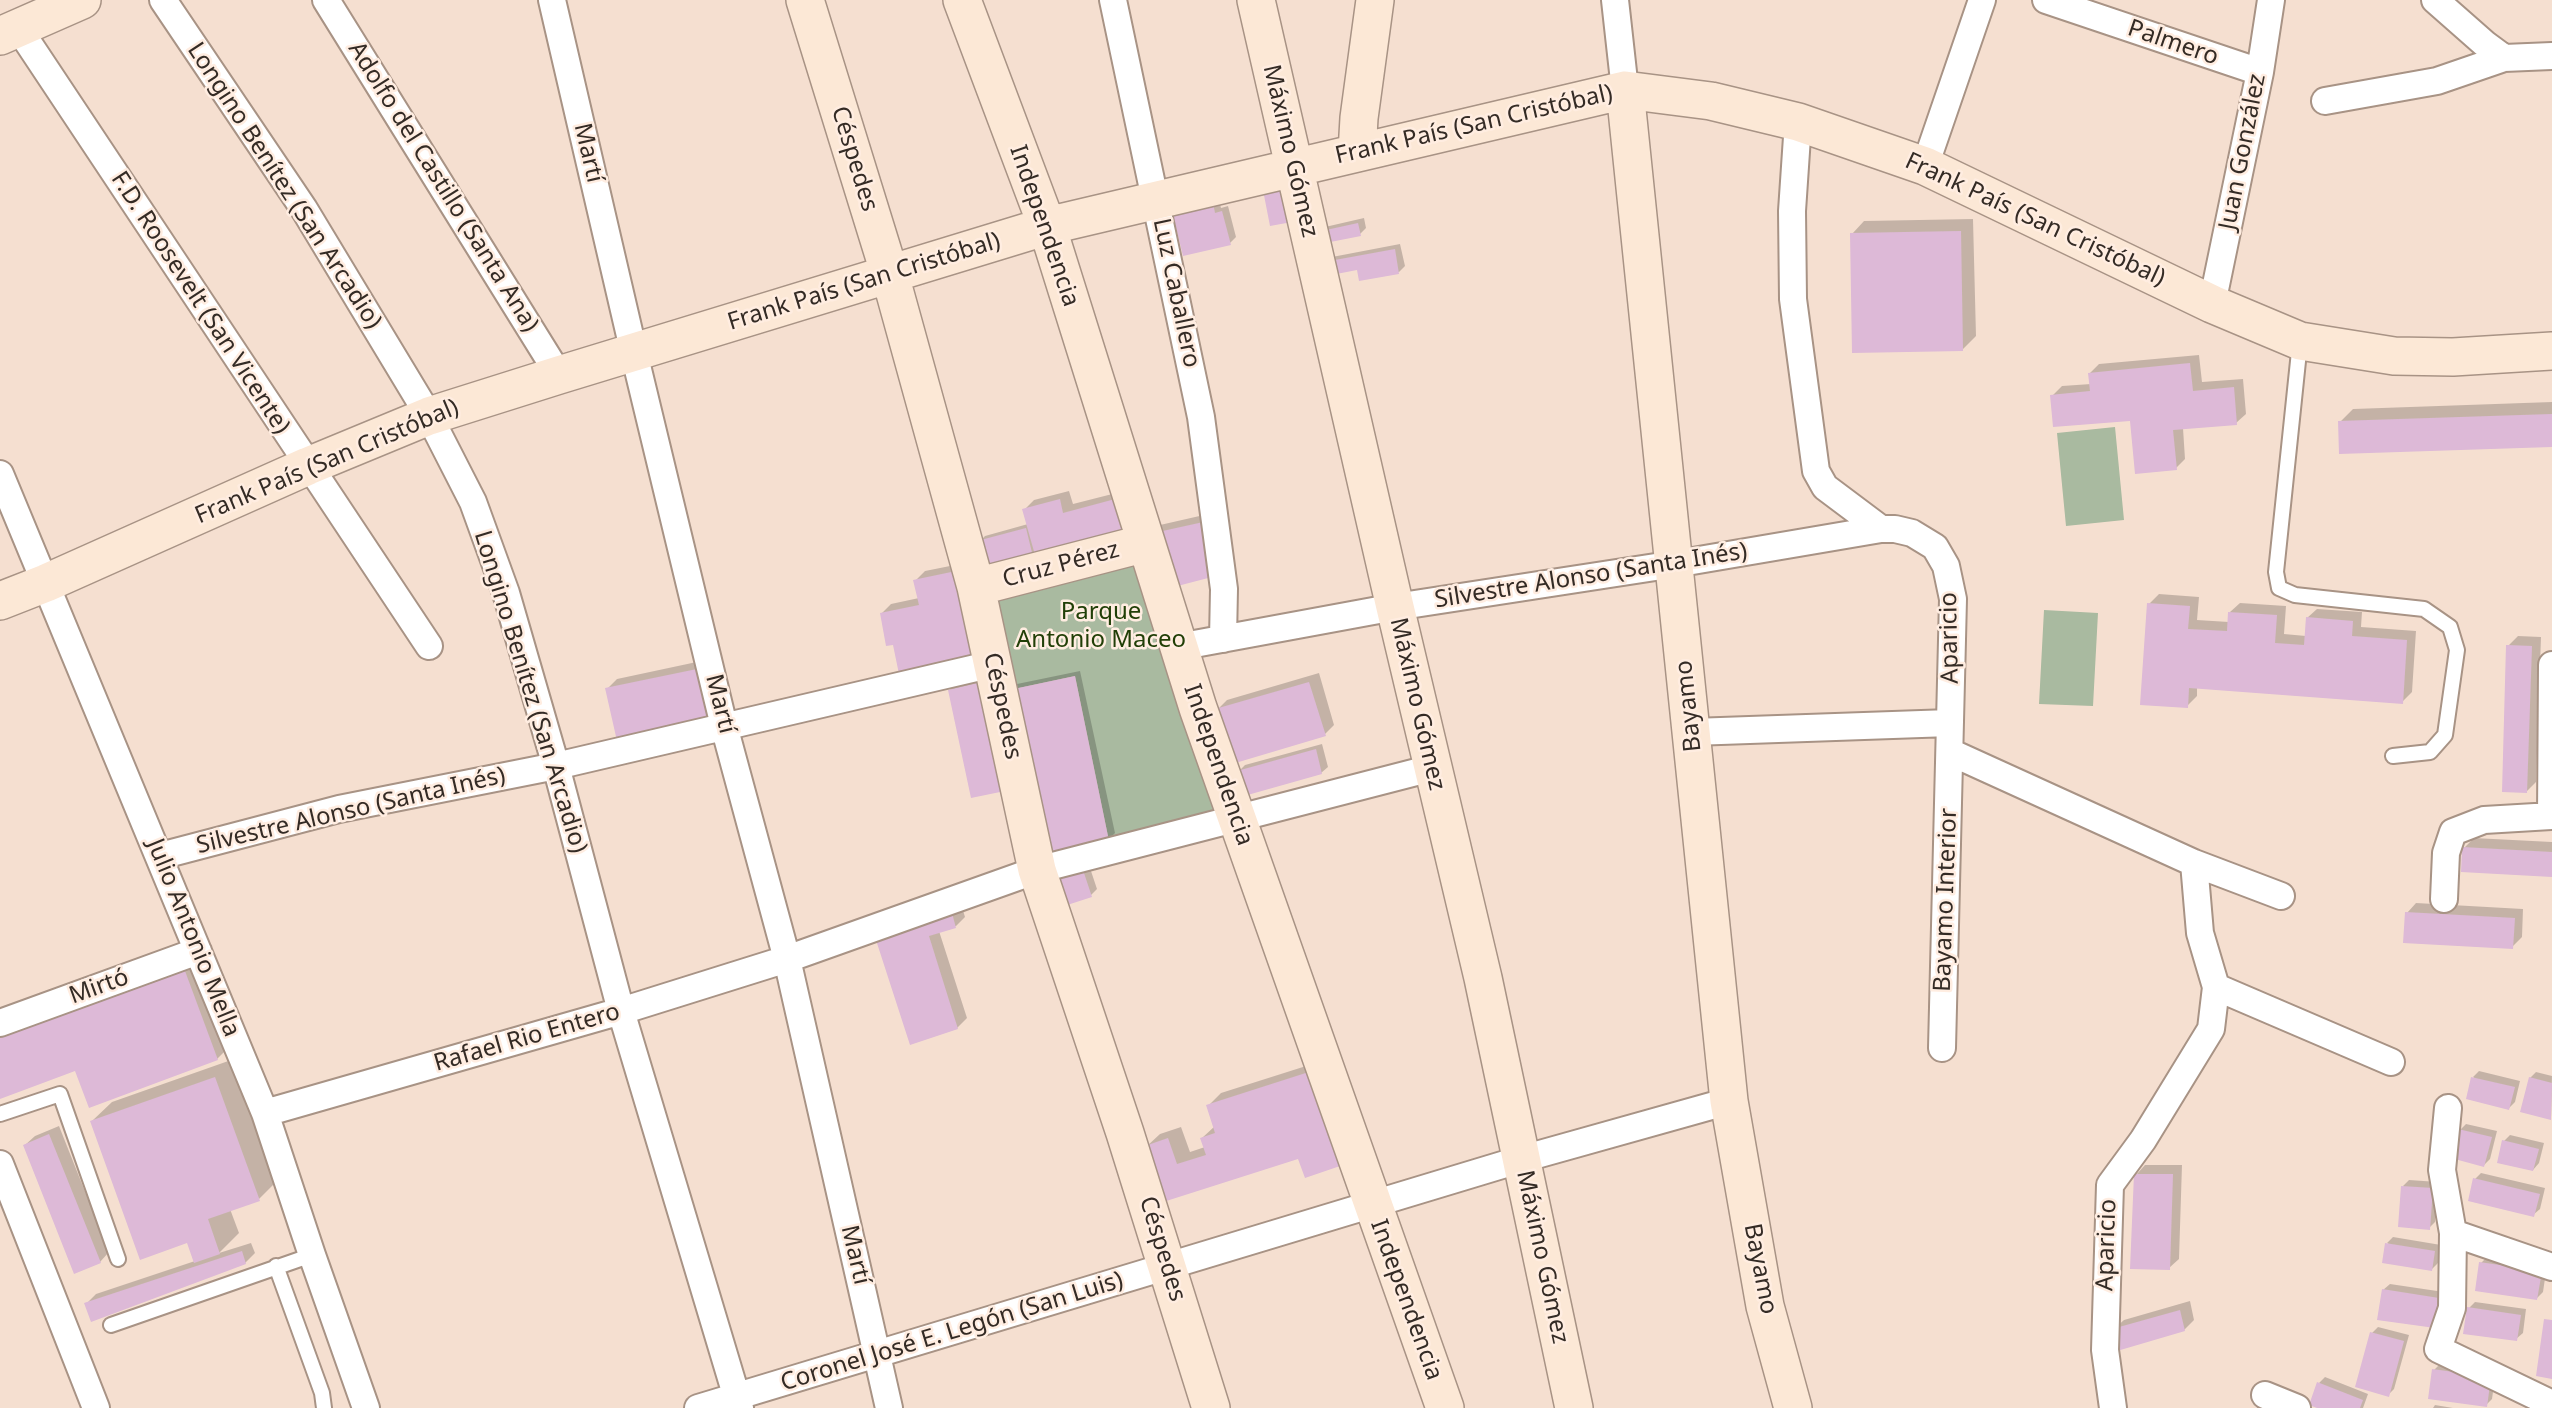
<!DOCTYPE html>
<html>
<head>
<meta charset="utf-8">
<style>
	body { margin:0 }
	canvas { display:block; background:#f5dfd0 }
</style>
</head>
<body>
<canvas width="2552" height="1408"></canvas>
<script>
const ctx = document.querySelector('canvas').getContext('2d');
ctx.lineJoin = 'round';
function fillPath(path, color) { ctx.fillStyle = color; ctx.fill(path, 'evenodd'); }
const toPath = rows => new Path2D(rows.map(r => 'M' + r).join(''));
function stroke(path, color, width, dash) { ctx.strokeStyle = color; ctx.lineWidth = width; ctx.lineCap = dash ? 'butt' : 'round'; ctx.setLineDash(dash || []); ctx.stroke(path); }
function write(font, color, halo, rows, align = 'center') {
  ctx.font = font + ' "Noto Sans",sans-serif'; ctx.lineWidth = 5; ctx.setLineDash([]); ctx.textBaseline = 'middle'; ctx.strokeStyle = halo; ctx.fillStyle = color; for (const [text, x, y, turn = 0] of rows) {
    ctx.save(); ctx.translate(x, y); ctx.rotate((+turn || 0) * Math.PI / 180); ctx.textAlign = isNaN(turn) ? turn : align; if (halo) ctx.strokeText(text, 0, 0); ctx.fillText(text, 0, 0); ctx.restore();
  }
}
const green = toPath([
	[2115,427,2124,520,2066,526,2057,433],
	[1137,558,1218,795,1213,812,1109,841,1075,676,1009,690,986,598],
	[2044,610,2098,613,2093,706,2039,704]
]);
const shadow = toPath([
	[1217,192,1221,208,1228,206,1236,237,1230,243,1184,254],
	[1364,218,1366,228,1360,234,1321,242,1325,227],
	[1973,219,1976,336,1963,349,1852,234,1864,221],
	[1400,244,1405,266,1399,272,1358,268,1328,274,1332,257],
	[2199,355,2202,382,2243,379,2246,414,2236,423,2183,428,2185,459,2176,468,2132,419,2052,396,2062,386,2091,384,2090,373,2099,364],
	[2552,402,2552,445,2340,422,2353,409],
	[1128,490,1038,560,979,542,985,536,1028,524,1024,510,1034,500,1069,491,1073,504],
	[1217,512,1167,587,1151,535,1160,525],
	[970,562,894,642,881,614,891,604,919,598,915,581,925,571],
	[2159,594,2199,597,2197,620,2229,622,2230,612,2240,603,2286,606,2284,634,2306,636,2307,618,2317,609,2362,612,2361,627,2416,631,2412,692,2402,702,2197,687,2197,696,2187,706,2149,604],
	[2518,636,2541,637,2536,782,2527,791,2508,646],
	[706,660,717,710,707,720,607,689,617,679],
	[1080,671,1115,833,1109,839,1011,690,1017,684],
	[1319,673,1334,725,1325,734,1217,710,1227,700],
	[991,674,1014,779,950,690,959,681],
	[1322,744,1328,767,1321,773,1239,771,1245,765],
	[2474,838,2552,842,2552,875,2464,848],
	[1088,862,1097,889,1091,895,1053,877],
	[2416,903,2523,909,2522,937,2512,947,2407,913],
	[961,904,965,917,956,926,939,931,967,1018,957,1028,877,938],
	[198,959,230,1046,217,1059,76,1069,0,1097,0,1031],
	[234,1059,278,1180,259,1199,230,1209,239,1233,219,1253,251,1243,255,1253,245,1263,86,1304,96,1294,195,1261,188,1241,92,1121,112,1102],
	[1325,1060,1299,1156,1161,1201,1147,1146,1160,1134,1181,1127,1190,1152,1205,1147,1202,1138,1215,1126,1208,1106,1221,1093],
	[2479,1071,2520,1081,2515,1102,2509,1108,2473,1077],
	[2536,1072,2552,1076,2551,1118,2530,1078],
	[2466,1124,2497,1131,2490,1159,2484,1165,2460,1130],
	[59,1126,109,1252,100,1262,25,1145,35,1136],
	[2510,1135,2544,1143,2539,1163,2533,1170,2504,1141],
	[2145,1165,2182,1165,2179,1259,2169,1268,2136,1175],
	[2481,1173,2545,1188,2540,1209,2533,1215,2475,1179],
	[2409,1180,2438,1182,2435,1222,2429,1228,2403,1186],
	[2393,1237,2441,1245,2438,1263,2432,1269,2387,1243],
	[2487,1257,2547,1265,2543,1292,2537,1298,2481,1263],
	[2390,1284,2444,1292,2440,1320,2383,1290],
	[2190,1301,2194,1320,2184,1330,2114,1329,2124,1320],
	[2475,1302,2526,1309,2523,1333,2516,1339,2469,1308],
	[2378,1327,2409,1335,2394,1389,2388,1395,2372,1333],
	[2440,1364,2496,1371,2492,1399,2486,1405,2434,1370],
	[2325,1377,2368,1394,2363,1408,2322,1408,2319,1383],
	[2435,1405,2453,1408,2433,1408]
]);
const building = toPath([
	[1285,180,1292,222,1270,226,1262,185],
	[1212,197,1215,213,1222,211,1231,245,1183,256,1171,207],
	[1358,223,1361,236,1320,244,1317,232],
	[1961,231,1963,351,1852,353,1850,233],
	[1395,249,1399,274,1359,281,1357,270,1326,276,1324,262],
	[2190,363,2193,391,2234,387,2237,425,2173,430,2177,470,2135,474,2130,421,2053,427,2050,395,2090,391,2088,373],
	[2552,414,2552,447,2339,454,2338,421],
	[1119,498,1129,538,1037,562,1022,509,1060,499,1063,513],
	[1208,521,1212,577,1166,589,1149,534],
	[1026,528,1034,561,986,573,977,541],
	[961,570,980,662,900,679,893,645,886,646,880,613,919,605,913,580],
	[2147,603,2190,606,2188,629,2227,631,2228,612,2277,615,2275,643,2304,645,2306,617,2353,621,2352,636,2407,640,2403,704,2189,688,2188,708,2140,705],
	[2506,645,2532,646,2527,793,2502,792],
	[697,669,708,721,617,741,605,688],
	[1075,676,1109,841,1044,854,1009,690],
	[982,682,1005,791,971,798,948,690],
	[1309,682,1326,736,1232,764,1215,709],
	[1316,749,1322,774,1244,796,1237,771],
	[2462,847,2552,852,2552,877,2461,872],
	[1082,867,1092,897,1061,907,1051,876],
	[2405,912,2515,918,2513,949,2403,943],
	[952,913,956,928,929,936,958,1029,910,1045,875,937],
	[185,971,218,1060,89,1108,75,1071,0,1099,0,1038],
	[1312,1071,1343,1165,1305,1178,1298,1159,1160,1203,1145,1146,1168,1138,1177,1164,1206,1155,1200,1138,1215,1133,1206,1105],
	[215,1077,260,1201,208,1219,220,1254,194,1263,187,1243,140,1260,90,1121],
	[2471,1077,2515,1087,2509,1110,2466,1099],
	[2529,1077,2552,1083,2551,1120,2520,1112],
	[2458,1129,2492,1137,2484,1167,2451,1158],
	[49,1134,101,1263,74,1274,23,1145],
	[2502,1140,2539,1149,2533,1171,2497,1163],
	[2134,1174,2173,1174,2170,1270,2130,1269],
	[2473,1178,2540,1194,2534,1217,2468,1201],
	[2401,1186,2433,1188,2430,1230,2398,1227],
	[2385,1243,2435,1251,2432,1271,2382,1263],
	[242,1251,246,1264,91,1322,84,1303],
	[2479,1262,2542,1271,2537,1300,2475,1291],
	[2382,1289,2439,1298,2435,1328,2377,1320],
	[2467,1307,2521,1315,2517,1341,2463,1334],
	[2180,1310,2185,1331,2117,1351,2112,1329],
	[2544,1319,2552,1320,2552,1379,2536,1376],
	[2370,1332,2404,1341,2389,1397,2355,1387],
	[2432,1369,2491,1377,2487,1407,2428,1399],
	[2317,1382,2363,1400,2360,1408,2317,1408,2309,1405]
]);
const lane = toPath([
	[2300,342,2276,572,2279,588,2295,595,2424,609,2450,627,2457,650,2445,735,2430,752,2393,756],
	[0,1114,60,1094,118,1259],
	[276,1266,322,1393,324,1408],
	[111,1325,312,1255]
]);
const street = toPath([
	[163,0,304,209,429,416,473,502,506,593,556,766,621,1011,740,1408],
	[326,0,559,375],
	[552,0,634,353,724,726,787,959,889,1408],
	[1113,0,1201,417,1224,589,1223,639],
	[1615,0,1625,90],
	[2046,0,2260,72],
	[2435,0,2485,44,2504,58,2552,56],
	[19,29,429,646],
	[2325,101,2437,81,2504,58],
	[1798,122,1792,211,1793,299,1816,471,1825,487,1881,529],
	[1925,166,1982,0],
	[2212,304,2260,72,2271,0],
	[0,474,265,1113,312,1255,366,1408],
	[1178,647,1395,607,1675,564,1881,529,1895,529,1912,533,1935,547,1946,566,1953,599,1942,1048],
	[1692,732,1950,723],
	[1950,752,2194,863,2281,896],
	[2551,816,2552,665],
	[160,856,339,809,556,766,993,664],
	[2444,899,2446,853,2453,832,2484,820,2552,816],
	[2216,987,2391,1062],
	[0,1023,198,951],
	[2448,1108,2442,1170,2453,1233,2452,1308,2438,1349,2552,1404],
	[265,1113,621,1011,787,959,1037,870,1432,768],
	[0,1164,96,1408],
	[2453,1233,2552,1267],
	[2265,1395,2297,1408],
	[698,1408,1522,1159,1729,1101],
	[2113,1408,2105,1350,2110,1185,2143,1140,2211,1029,2216,987,2200,933,2194,863]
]);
const secondary = toPath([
	[805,0,890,275,976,587,1037,870,1125,1133,1211,1408],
	[962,0,1047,226,1198,708,1445,1408],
	[1256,0,1395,607,1483,978,1574,1408],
	[0,36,82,0],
	[1625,90,1729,1101,1765,1306,1793,1408],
	[1357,153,1359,118,1375,0],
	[976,587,1146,543],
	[0,601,46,583,308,466,429,416,559,375,1047,226,1625,90,1711,101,1798,122,1925,166,2212,304,2300,341,2394,356,2453,357,2552,351]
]);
const streetNames = [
	["Palmero",2173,43,19],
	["Frank País (San Cristóbal)",1474,125,-13],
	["Máximo Gómez",1290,151,77],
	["Juan González",2243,152,-79],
	["Martí",588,153,77],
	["Céspedes",854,159,73],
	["Longino Benítez (San Arcadio)",284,186,57],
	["Adolfo del Castillo (Santa Ana)",443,187,58],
	["Frank País (San Cristóbal)",2035,220,25],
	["Independencia",1044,226,71],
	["Frank País (San Cristóbal)",864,282,-17],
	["Luz Caballero",1176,293,78],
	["F.D. Roosevelt (San Vicente)",200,303,57],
	["Frank País (San Cristóbal)",327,462,-23],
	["Cruz Pérez",1061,565,-15],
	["Silvestre Alonso (Santa Inés)",1591,576,-9],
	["Aparicio",1950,638,-91],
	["Longino Benítez (San Arcadio)",530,692,73],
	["Martí",720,704,76],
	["Máximo Gómez",1417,704,77],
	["Céspedes",1002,706,78],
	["Bayamo",1689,706,-96],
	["Independencia",1218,765,71],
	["Silvestre Alonso (Santa Inés)",351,811,-13],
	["Bayamo Interior",1946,900,-88],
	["Julio Antonio Mella",193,938,68],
	["Mirtó",99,987,-20],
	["Rafael Rio Entero",527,1038,-16],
	["Aparicio",2107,1245,-88],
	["Céspedes",1162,1249,73],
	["Martí",855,1255,77],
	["Máximo Gómez",1542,1257,78],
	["Bayamo",1760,1269,79],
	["Independencia",1406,1300,70],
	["Coronel José E. Legón (San Luis)",952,1332,-17]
];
const parkNames = [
	["Parque",1101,612],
	["Antonio Maceo",1101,640]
];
fillPath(green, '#a9baa0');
fillPath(shadow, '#0003');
fillPath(building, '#ddb9d7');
stroke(lane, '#a89385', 18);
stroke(street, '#a89385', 30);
stroke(secondary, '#a89385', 40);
stroke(lane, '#fff', 14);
stroke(street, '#fff', 26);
stroke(secondary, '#fce8d6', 37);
write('24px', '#342b25', '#ffede1', streetNames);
write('24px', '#213f07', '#ffede1', parkNames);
</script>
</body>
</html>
